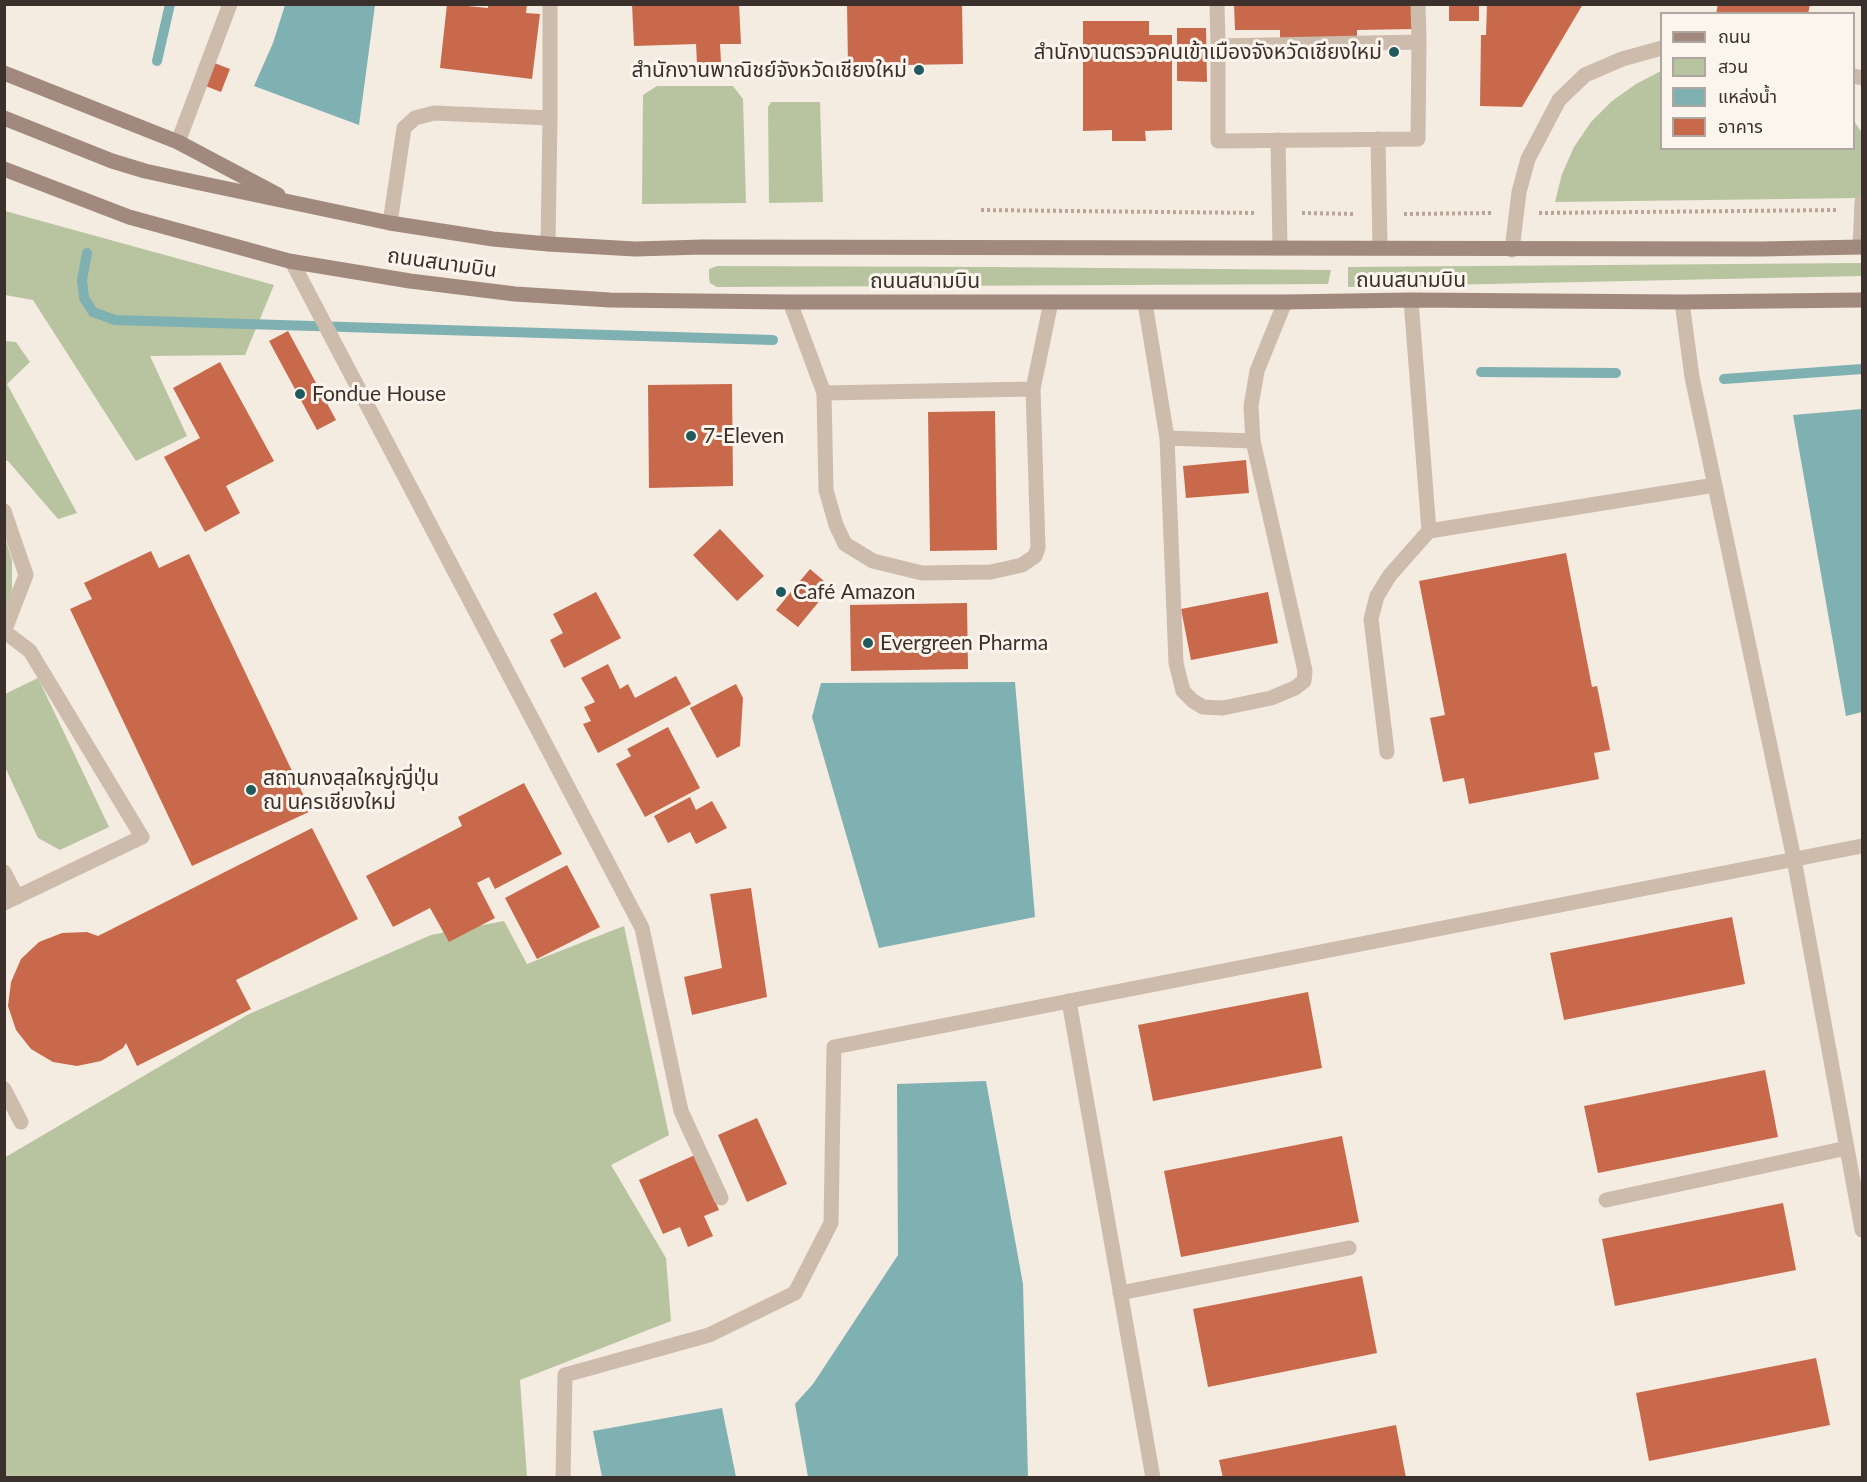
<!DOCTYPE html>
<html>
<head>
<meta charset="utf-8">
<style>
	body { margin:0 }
	#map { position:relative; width:1867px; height:1482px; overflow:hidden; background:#f4ebe1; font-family:Lato,"Noto Sans Thai",sans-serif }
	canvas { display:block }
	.frame { position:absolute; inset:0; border:6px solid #3b302b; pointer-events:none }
	.legend { position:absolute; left:1660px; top:12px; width:195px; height:138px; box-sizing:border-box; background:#fbf5ee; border:2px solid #aea6a0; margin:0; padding:8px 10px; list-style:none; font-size:18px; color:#3b302b }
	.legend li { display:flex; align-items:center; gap:12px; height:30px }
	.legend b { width:30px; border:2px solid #aea6a0 }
</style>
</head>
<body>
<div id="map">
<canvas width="1867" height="1482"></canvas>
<div class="frame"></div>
<ul class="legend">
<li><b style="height:8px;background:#a18a7d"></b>ถนน</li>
<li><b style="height:16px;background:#b8c4a0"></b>สวน</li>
<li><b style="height:16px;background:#7fb0b2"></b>แหล่งน้ำ</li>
<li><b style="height:16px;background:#c8694b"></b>อาคาร</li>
</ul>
</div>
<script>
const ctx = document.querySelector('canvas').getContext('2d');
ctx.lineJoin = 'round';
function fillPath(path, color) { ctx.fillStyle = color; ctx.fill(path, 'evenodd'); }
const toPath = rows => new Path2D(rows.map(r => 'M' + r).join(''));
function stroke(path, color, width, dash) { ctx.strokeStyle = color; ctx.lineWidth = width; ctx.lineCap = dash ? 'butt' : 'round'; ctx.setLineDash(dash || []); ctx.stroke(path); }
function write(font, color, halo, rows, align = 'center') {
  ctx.font = font + ' Lato,"Noto Sans Thai",sans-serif'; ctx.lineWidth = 6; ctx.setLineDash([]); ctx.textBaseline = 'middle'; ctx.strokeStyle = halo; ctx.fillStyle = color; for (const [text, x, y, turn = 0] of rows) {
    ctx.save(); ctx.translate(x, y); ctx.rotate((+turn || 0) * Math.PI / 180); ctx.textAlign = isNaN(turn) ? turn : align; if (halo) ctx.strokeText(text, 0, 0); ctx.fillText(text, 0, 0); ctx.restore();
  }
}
const green = toPath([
	[1661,71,1662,148,1854,148,1854,121,1862,133,1862,198,1555,202,1562,174,1574,147,1591,122,1612,101,1636,84],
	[657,86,733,86,743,99,746,203,642,204,643,95],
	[771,102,820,102,823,202,769,203,768,107],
	[5,211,274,285,245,355,150,356,187,436,136,461,33,300,5,295],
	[1862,263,1862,276,1348,287,1348,267],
	[717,266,992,267,1331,270,1328,284,717,287,710,283,709,277,709,269],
	[5,341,16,342,30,362,7,384,77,513,58,519,8,461,5,460],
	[5,538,12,560,12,590,5,613],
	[38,678,109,827,60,850,38,838,5,767,5,694],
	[504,921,527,964,624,926,669,1135,611,1165,666,1258,671,1321,520,1380,527,1477,5,1477,4,1158,249,1014,431,935]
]);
const water = toPath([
	[285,5,375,5,359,125,254,86,273,43],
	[1862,409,1862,712,1846,716,1793,415],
	[1015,682,1035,917,879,948,812,717,821,683],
	[986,1081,1023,1284,1028,1477,808,1477,795,1404,813,1384,898,1255,897,1084],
	[722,1408,736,1477,602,1477,593,1431]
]);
const stream = toPath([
	[157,61,170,4],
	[87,253,82,280,84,298,93,312,115,320,773,340],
	[1481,372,1616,373],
	[1724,379,1862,369]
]);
const building = toPath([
	[447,4,488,8,488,4,527,4,526,13,540,14,532,79,440,68],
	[632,4,739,4,741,44,720,44,721,62,697,63,696,44,634,46],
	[847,4,962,4,963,64,848,66],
	[1234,4,1413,4,1414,29,1357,30,1357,43,1280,43,1280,30,1235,30],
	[1449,4,1479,4,1479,21,1449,21],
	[1487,4,1583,4,1522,107,1480,106,1481,35,1486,35],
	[1718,4,1810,4,1808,14,1716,14],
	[1083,21,1149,21,1149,35,1172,35,1172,130,1145,131,1146,141,1112,141,1112,130,1083,131],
	[1177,28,1206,28,1207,82,1177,81],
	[212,62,230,69,221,92,203,85],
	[288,331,336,420,317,430,269,341],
	[220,362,274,461,226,486,240,513,205,532,164,457,200,438,173,388],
	[732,384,733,486,649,488,648,385],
	[995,411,997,550,930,551,928,412],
	[1246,460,1249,493,1186,498,1183,466],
	[720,529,764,576,737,601,693,555],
	[151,551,159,568,189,554,311,811,192,866,70,609,92,599,84,583],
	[1566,553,1592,687,1597,686,1610,750,1594,753,1599,779,1469,804,1464,778,1443,782,1430,718,1445,715,1419,581],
	[810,569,831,587,798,627,776,610],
	[596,592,621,638,564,668,550,640,563,633,553,614],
	[1268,592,1278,643,1191,660,1181,609],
	[967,603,968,669,851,671,850,605],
	[608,664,620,689,628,684,635,698,676,676,691,704,598,753,583,724,591,721,584,707,595,702,581,678],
	[736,684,743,698,740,746,717,758,690,708],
	[668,727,700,788,645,817,616,764,631,756,627,749],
	[524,783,562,854,495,889,489,877,477,883,495,918,449,942,430,908,393,927,366,876,462,826,458,817],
	[690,797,696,810,712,801,727,828,696,844,690,832,668,843,654,816],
	[312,828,358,919,236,980,251,1009,137,1066,126,1043,123,1048,101,1061,77,1066,53,1062,31,1049,16,1030,8,1006,11,982,21,959,39,942,62,933,87,932,98,936],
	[567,865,600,927,537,959,505,898],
	[751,888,767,997,692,1015,684,977,722,968,710,894],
	[1732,917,1745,984,1564,1020,1550,953],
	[1308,992,1322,1068,1153,1101,1138,1025],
	[1765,1070,1778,1137,1598,1173,1584,1106],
	[757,1118,787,1184,747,1202,718,1135],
	[1342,1136,1359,1222,1181,1257,1164,1171],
	[695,1155,719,1210,704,1216,713,1236,688,1247,680,1227,663,1234,639,1180],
	[1783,1203,1796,1270,1615,1306,1602,1239],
	[1362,1276,1377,1353,1208,1387,1193,1309],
	[1816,1358,1830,1425,1649,1461,1636,1393],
	[1396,1425,1406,1478,1223,1478,1219,1460]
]);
const path = toPath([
	[981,210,1256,213],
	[1302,213,1355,214],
	[1539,213,1838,210],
	[1404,214,1493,213]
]);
const lane = toPath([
	[1217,4,1218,46],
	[1418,4,1419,42],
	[1419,42,1418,139,1218,141,1218,46,1419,42],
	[1854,76,1862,78],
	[550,118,550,4],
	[1378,139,1380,248],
	[1278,140,1280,248],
	[178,142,230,4],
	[390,223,404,128,415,118,434,113,550,118,548,244],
	[1860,247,1862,202],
	[1512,250,1519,192,1528,159,1559,100,1585,75,1622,59,1662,48],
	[1411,300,1429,531,1715,485],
	[790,302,824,393,826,490,836,525,845,544,873,561,922,573,991,572,1022,565,1035,556,1038,548,1033,389,1051,302],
	[1682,302,1692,377,1794,859,1862,1230],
	[1145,303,1167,438,1176,663,1183,691,1193,701,1203,707,1223,708,1271,698,1295,688,1304,681,1305,671,1253,441,1251,406,1257,371,1285,302],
	[824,393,1033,389],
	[1167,438,1253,441],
	[4,511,26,575,4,632],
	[1387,752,1371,619,1377,596,1390,575,1429,531],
	[4,872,17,897],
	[4,903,142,837,30,651,5,632],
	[1069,1001,1153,1478],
	[4,1089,21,1122],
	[1606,1200,1847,1148],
	[1120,1293,1349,1248],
	[563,1478,565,1375,709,1335,795,1293,831,1223,834,1047,1862,846]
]);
const street = toPath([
	[292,262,642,928,681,1111,721,1198]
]);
const secondary = toPath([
	[4,73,178,142,278,195],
	[4,118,112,161,145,171,195,182,390,223,493,239,548,244,635,249,703,247,1761,249,1862,247],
	[4,169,129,217,289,261,410,281,515,294,610,300,790,302,1285,302,1411,300,1682,302,1862,300]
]);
const markers = [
	[1394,52,6,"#1f5a5e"],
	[919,70,6,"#1f5a5e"],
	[300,394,6,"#1f5a5e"],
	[691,436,6,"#1f5a5e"],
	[781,592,6,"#1f5a5e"],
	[868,643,6,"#1f5a5e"],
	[251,790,6,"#1f5a5e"]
];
const poiNames = [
	["สำนักงานตรวจคนเข้าเมืองจังหวัดเชียงใหม่",1382,52,"right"],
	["สำนักงานพาณิชย์จังหวัดเชียงใหม่",907,70,"right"],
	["Fondue House",312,394],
	["7-Eleven",703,436],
	["Café Amazon",793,592],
	["Evergreen Pharma",880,643],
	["สถานกงสุลใหญ่ญี่ปุ่น",263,778],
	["ณ นครเชียงใหม่",263,802]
];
const streetNames = [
	["ถนนสนามบิน",442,263,8],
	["ถนนสนามบิน",1411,280],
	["ถนนสนามบิน",925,281]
];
fillPath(green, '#b8c4a0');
fillPath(water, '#7fb0b2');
stroke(stream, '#7fb0b2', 10);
fillPath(building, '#c8694b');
stroke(path, '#b9a596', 4, [3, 3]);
stroke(lane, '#cdbbac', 15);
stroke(street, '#cdbbac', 15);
stroke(secondary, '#a18a7d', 15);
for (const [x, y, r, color] of markers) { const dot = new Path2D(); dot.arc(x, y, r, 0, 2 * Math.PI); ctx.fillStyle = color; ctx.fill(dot); stroke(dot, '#fbf5ee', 2); }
write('21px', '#3b302b', '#fbf5ee', poiNames, 'left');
write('21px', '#3b302b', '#fbf5ee', streetNames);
</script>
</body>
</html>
